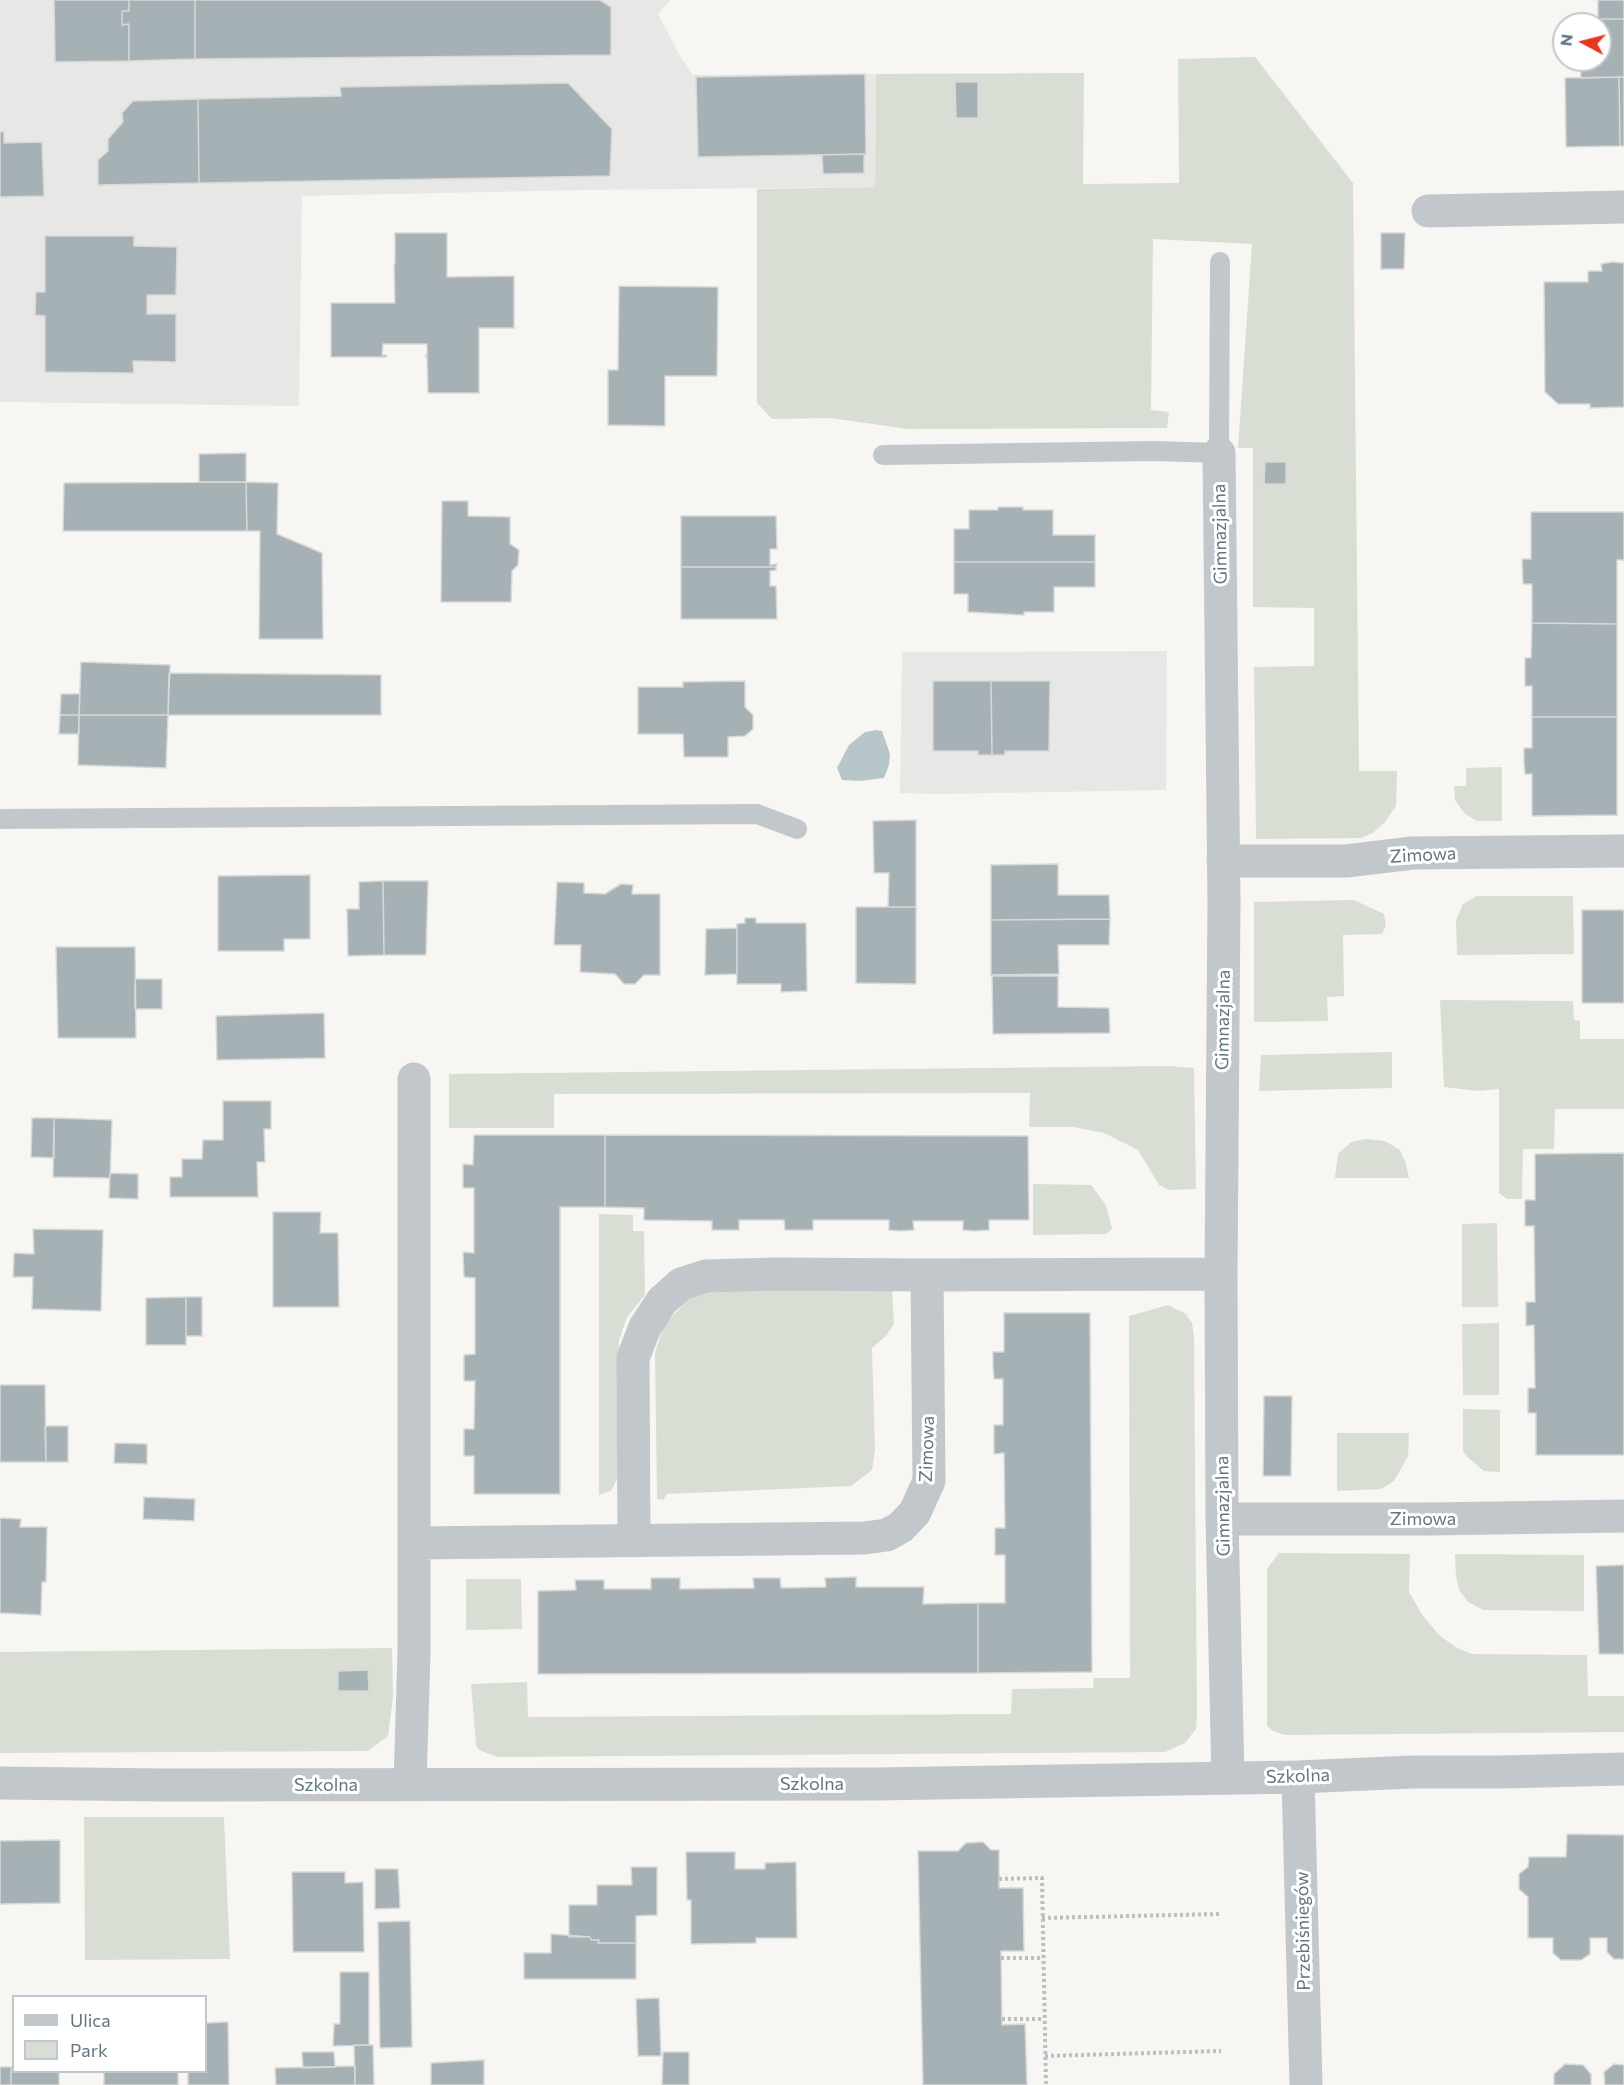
<!DOCTYPE html>
<html>
<head>
<meta charset="utf-8">
<style>
	body { margin:0 }
	#map { position:relative; width:1624px; height:2085px; overflow:hidden; background:#f7f6f3; font-family:Commissioner,sans-serif }
	canvas { display:block }
	.legend { position:absolute; left:12px; top:1995px; width:195px; height:78px; box-sizing:border-box; background:#fff; border:2px solid #bfc8cc; margin:0; padding:8px 10px; list-style:none; font-size:18px; color:#607680 }
	.legend li { display:flex; align-items:center; gap:12px; height:30px }
	.legend b { width:30px; border:2px solid #bfc8cc }
	.north { position:absolute; left:1552px; top:12px; width:60px; height:60px; box-sizing:border-box; background:#fff; border:2px solid #bfc8cc; border-radius:50%; rotate:277deg; font-size:16px; font-weight:700; line-height:24px; text-align:center; color:#607680 }
	.north::after { content:''; display:block; margin:auto; width:21px; height:27px; background:#ea3520; clip-path:polygon(50% 0,100% 100%,50% 72%,0 100%) }
</style>
</head>
<body>
<div id="map">
<canvas width="1624" height="2085"></canvas>
<ul class="legend">
<li><b style="height:8px;background:#c1c7ca"></b>Ulica</li>
<li><b style="height:16px;background:#d9ded4"></b>Park</li>
</ul>
<div class="north">N</div>
</div>
<script>
const ctx = document.querySelector('canvas').getContext('2d');
ctx.lineJoin = 'round';
function fillPath(path, color) { ctx.fillStyle = color; ctx.fill(path, 'evenodd'); }
const toPath = rows => new Path2D(rows.map(r => 'M' + r).join(''));
function stroke(path, color, width, dash) { ctx.strokeStyle = color; ctx.lineWidth = width; ctx.lineCap = dash ? 'butt' : 'round'; ctx.setLineDash(dash || []); ctx.stroke(path); }
function write(font, color, halo, rows, align = 'center') {
  ctx.font = font + ' Commissioner,sans-serif'; ctx.lineWidth = 6; ctx.setLineDash([]); ctx.textBaseline = 'middle'; ctx.strokeStyle = halo; ctx.fillStyle = color; for (const [text, x, y, turn = 0] of rows) {
    ctx.save(); ctx.translate(x, y); ctx.rotate((+turn || 0) * Math.PI / 180); ctx.textAlign = isNaN(turn) ? turn : align; if (halo) ctx.strokeText(text, 0, 0); ctx.fillText(text, 0, 0); ctx.restore();
  }
}
const built = toPath([
	[0,0,670,0,658,14,679,54,693,75,876,74,875,187,582,190,302,196,299,406,0,402],
	[1167,651,1166,790,939,794,900,793,902,652]
]);
const green = toPath([
	[1255,57,1353,183,1359,771,1397,771,1396,806,1385,822,1373,833,1361,838,1256,839,1254,667,1314,666,1314,608,1253,607,1253,448,1238,448,1252,244,1153,239,1151,410,1169,412,1167,428,908,429,830,418,772,419,757,403,757,189,875,187,876,74,1084,73,1083,184,1179,183,1178,59],
	[1502,767,1502,821,1477,821,1465,814,1455,800,1454,786,1466,786,1466,768],
	[1477,896,1573,896,1574,954,1457,955,1456,920,1463,904],
	[1354,900,1384,914,1386,926,1382,934,1343,935,1344,996,1327,997,1328,1021,1254,1022,1254,902],
	[1440,1000,1573,1001,1574,1020,1580,1021,1580,1039,1624,1039,1624,1109,1555,1109,1554,1149,1523,1149,1522,1199,1507,1199,1499,1193,1499,1089,1478,1091,1444,1087],
	[1392,1052,1392,1088,1259,1091,1261,1055],
	[1168,1066,1194,1068,1196,1189,1169,1190,1159,1185,1138,1150,1104,1133,1074,1127,1029,1127,1030,1093,554,1094,554,1128,449,1128,449,1074],
	[1365,1139,1385,1141,1400,1150,1406,1164,1409,1178,1335,1178,1338,1154,1351,1142],
	[1033,1184,1091,1185,1106,1205,1112,1229,1106,1234,1033,1235],
	[599,1214,633,1215,633,1231,644,1231,645,1295,627,1317,619,1340,619,1475,611,1491,599,1495],
	[1497,1223,1498,1307,1462,1307,1462,1224],
	[717,1282,892,1288,894,1324,886,1336,872,1348,875,1450,872,1470,851,1486,667,1494,663,1500,657,1499,655,1353,663,1327,688,1299],
	[1168,1305,1186,1314,1192,1323,1194,1337,1197,1716,1196,1729,1185,1743,1165,1752,497,1757,479,1750,476,1745,471,1684,527,1682,528,1717,1011,1714,1012,1689,1093,1688,1094,1678,1130,1678,1129,1316],
	[1499,1323,1499,1395,1463,1395,1462,1324],
	[1463,1409,1500,1410,1500,1472,1484,1471,1467,1457,1463,1451],
	[1337,1433,1409,1433,1408,1456,1394,1481,1381,1489,1337,1491],
	[1279,1553,1410,1554,1409,1592,1423,1616,1439,1635,1457,1648,1472,1654,1587,1655,1588,1696,1624,1696,1624,1732,1285,1735,1273,1731,1267,1726,1267,1569],
	[1455,1554,1584,1555,1584,1611,1483,1610,1468,1602,1459,1590,1456,1576],
	[466,1579,521,1579,522,1629,466,1630],
	[392,1648,393,1697,388,1736,368,1751,0,1753,0,1652],
	[84,1817,224,1817,230,1959,85,1960]
]);
const water = toPath([
	[876,730,882,731,890,754,889,765,884,778,860,781,842,780,837,768,849,745,865,732]
]);
const building = toPath([
	[54,0,129,0,129,11,122,11,122,25,129,24,129,61,55,62,54,0],
	[129,0,195,0,195,59,129,61,129,24,122,25,122,11,129,11,129,0],
	[195,0,600,0,611,7,611,55,195,59,195,0],
	[1598,0,1624,0,1624,19,1598,19,1598,0],
	[1598,19,1624,19,1624,77,1581,78,1580,60,1600,60,1598,19],
	[865,74,866,154,698,157,696,77,865,74],
	[1619,77,1620,146,1566,147,1565,78,1619,77],
	[1619,77,1624,77,1624,146,1620,146,1619,77],
	[955,82,978,82,978,118,956,118,955,82],
	[568,83,612,129,610,176,199,183,198,99,341,96,340,87,568,83],
	[198,99,199,183,98,185,98,160,108,151,108,139,123,122,122,113,133,101,198,99],
	[0,132,4,132,4,143,42,142,44,196,0,197,0,132],
	[864,154,864,173,823,174,822,155,864,154],
	[395,233,447,233,447,277,514,276,514,328,479,328,479,393,428,393,427,356,425,357,427,354,427,344,383,344,382,355,387,355,386,357,331,357,331,303,395,303,394,264,395,264,395,233],
	[1381,233,1405,233,1404,269,1381,269,1381,233],
	[45,236,134,236,134,246,177,247,176,295,147,295,147,314,176,314,176,362,133,361,134,373,45,372,45,316,35,315,36,292,45,292,45,236],
	[1612,262,1624,263,1624,407,1590,408,1590,404,1558,404,1545,392,1544,282,1588,282,1588,271,1602,271,1601,264,1612,262],
	[619,286,718,287,717,376,665,376,665,426,608,425,608,370,618,370,619,286],
	[246,453,246,482,199,482,199,454,246,453],
	[1265,462,1286,462,1286,484,1264,484,1265,462],
	[246,482,278,483,277,534,322,553,323,639,259,639,260,531,247,531,246,482],
	[246,482,247,531,63,531,64,483,246,482],
	[442,501,468,501,468,516,510,517,510,544,519,550,518,565,512,571,511,602,441,602,442,501],
	[998,507,1023,507,1023,510,1053,510,1053,535,1095,535,1095,562,954,562,954,529,969,529,969,510,998,510,998,507],
	[1531,512,1624,512,1624,560,1617,560,1617,624,1532,623,1532,584,1523,584,1522,559,1531,559,1531,512],
	[681,516,776,516,777,549,770,549,770,565,777,564,776,567,681,567,681,516],
	[954,562,1095,562,1095,587,1054,587,1054,612,1024,612,1024,615,968,612,968,594,954,594,954,562],
	[681,567,776,567,776,570,770,571,770,586,776,586,777,619,681,619,681,567],
	[1532,623,1617,624,1617,717,1532,717,1532,686,1525,686,1525,658,1531,658,1532,623],
	[81,662,170,665,168,715,79,715,81,662],
	[169,673,381,675,381,715,168,715,169,673],
	[745,681,745,707,753,715,753,729,745,736,728,737,728,757,684,757,683,734,638,734,638,687,683,687,683,682,745,681],
	[933,681,991,681,992,755,978,755,978,751,933,751,933,681],
	[991,681,1050,681,1049,751,1005,751,1005,755,992,755,991,681],
	[61,694,80,694,79,715,60,715,61,694],
	[60,715,79,715,79,734,59,734,60,715],
	[79,715,168,715,166,768,78,765,79,715],
	[1532,717,1617,717,1617,815,1532,816,1532,774,1525,774,1524,762,1524,748,1532,748,1532,717],
	[916,820,916,907,888,907,889,873,874,873,873,821,916,820],
	[1058,864,1058,895,1109,895,1110,919,991,920,991,865,1058,864],
	[310,875,310,939,284,939,284,951,218,951,218,876,310,875],
	[383,881,384,955,348,956,347,909,359,909,359,882,383,881],
	[383,881,428,881,426,955,384,955,383,881],
	[557,882,584,883,584,893,605,894,621,884,633,885,632,894,660,894,660,975,644,975,635,984,624,984,615,974,580,972,581,945,554,945,557,882],
	[856,907,916,907,916,984,856,983,856,907],
	[1582,910,1624,910,1624,1003,1582,1003,1582,910],
	[745,918,756,918,756,923,806,923,807,991,781,992,781,984,737,984,737,924,745,923,745,918],
	[1110,919,1109,945,1058,945,1059,974,991,975,991,920,1110,919],
	[737,928,737,974,705,975,706,929,737,928],
	[56,947,135,947,136,1038,58,1038,56,947],
	[992,976,1058,976,1058,1007,1109,1008,1110,1033,993,1034,992,976],
	[135,979,162,979,162,1009,135,1009,135,979],
	[324,1013,325,1058,217,1060,216,1016,324,1013],
	[223,1101,271,1101,271,1129,264,1129,265,1162,257,1162,258,1197,170,1197,170,1177,182,1177,182,1159,202,1159,203,1140,223,1140,223,1101],
	[32,1118,54,1118,54,1158,31,1157,32,1118],
	[54,1118,112,1120,110,1178,53,1177,54,1118],
	[474,1135,605,1135,605,1207,560,1207,560,1494,474,1494,474,1456,464,1456,464,1429,474,1429,475,1381,464,1381,464,1355,475,1354,475,1278,464,1277,463,1252,474,1253,474,1188,463,1188,463,1164,473,1165,474,1135],
	[605,1135,1028,1136,1029,1220,989,1220,989,1230,974,1231,963,1230,963,1221,913,1221,914,1230,899,1231,889,1230,889,1220,813,1220,813,1230,785,1230,784,1220,739,1220,739,1230,712,1230,712,1221,644,1220,644,1208,605,1207,605,1135],
	[1624,1153,1624,1455,1536,1455,1536,1413,1528,1413,1528,1388,1535,1388,1534,1325,1526,1326,1526,1302,1535,1302,1534,1226,1525,1226,1525,1200,1535,1200,1535,1154,1624,1153],
	[110,1173,138,1174,138,1199,109,1198,110,1173],
	[273,1212,321,1212,320,1233,338,1233,339,1307,273,1307,273,1212],
	[33,1229,103,1230,101,1311,32,1309,33,1277,13,1277,14,1253,34,1254,33,1229],
	[186,1297,202,1297,202,1336,186,1336,186,1297],
	[186,1297,186,1345,146,1345,146,1298,186,1297],
	[1004,1313,1090,1313,1092,1672,978,1673,978,1603,1005,1603,1005,1555,995,1555,995,1528,1005,1528,1004,1453,994,1454,994,1425,1003,1425,1003,1379,994,1379,993,1366,993,1352,1004,1352,1004,1313],
	[0,1385,45,1385,46,1462,0,1462,0,1385],
	[1264,1396,1292,1396,1291,1476,1263,1476,1264,1396],
	[45,1426,68,1426,68,1462,46,1462,45,1426],
	[115,1443,147,1444,147,1464,114,1463,115,1443],
	[144,1497,195,1499,194,1521,143,1519,144,1497],
	[0,1518,21,1519,20,1527,47,1527,46,1582,42,1582,41,1615,0,1613,0,1518],
	[1624,1565,1624,1654,1599,1654,1596,1566,1624,1565],
	[856,1577,856,1587,924,1587,923,1604,978,1603,978,1673,538,1674,538,1591,576,1590,575,1580,604,1580,604,1589,651,1589,651,1578,680,1578,680,1589,754,1588,753,1578,780,1578,781,1588,826,1587,825,1578,856,1577],
	[368,1670,369,1691,338,1691,338,1671,368,1670],
	[1567,1834,1624,1835,1624,1959,1614,1959,1607,1952,1607,1938,1590,1938,1590,1954,1581,1960,1561,1960,1553,1953,1553,1938,1528,1938,1528,1897,1519,1889,1519,1874,1528,1867,1529,1857,1566,1857,1567,1834],
	[60,1840,60,1903,0,1904,0,1841,60,1840],
	[983,1842,991,1850,999,1850,999,1888,1023,1888,1024,1951,1001,1951,1002,2025,1025,2024,1027,2085,923,2085,918,1851,958,1851,966,1843,983,1842],
	[686,1852,735,1852,735,1869,765,1869,765,1863,796,1862,797,1938,756,1938,756,1943,691,1944,691,1900,687,1900,686,1852],
	[631,1867,657,1867,657,1915,636,1916,636,1943,598,1943,599,1940,591,1940,590,1937,569,1937,569,1905,597,1905,597,1885,632,1885,631,1867],
	[375,1869,398,1869,400,1908,375,1909,375,1869],
	[292,1872,345,1872,345,1883,363,1882,364,1952,293,1952,292,1872],
	[410,1921,412,2047,380,2048,378,1922,410,1921],
	[551,1934,590,1937,591,1940,599,1940,598,1943,636,1943,636,1979,524,1979,524,1953,551,1953,551,1934],
	[340,1972,369,1972,369,2045,333,2046,334,2024,340,2024,340,1972],
	[659,1998,661,2056,638,2056,636,1999,659,1998],
	[228,2022,229,2085,188,2085,188,2072,206,2072,206,2023,228,2022],
	[354,2045,373,2045,374,2085,355,2085,354,2045],
	[302,2052,334,2052,335,2067,303,2068,302,2052],
	[663,2052,689,2052,689,2085,662,2085,663,2052],
	[484,2060,484,2085,431,2085,431,2063,484,2060],
	[1565,2064,1583,2065,1591,2074,1591,2085,1554,2085,1554,2074,1565,2064],
	[1614,2064,1624,2065,1624,2085,1605,2085,1604,2072,1614,2064],
	[355,2066,355,2085,276,2085,275,2068,355,2066],
	[0,2067,11,2067,11,2085,0,2085,0,2067],
	[11,2067,14,2067,14,2072,59,2072,59,2085,11,2085,11,2067],
	[104,2072,178,2072,178,2085,104,2085,104,2072]
]);
const path = toPath([
	[999,1879,1042,1878,1046,2085],
	[1042,1918,1220,1914],
	[1001,1958,1043,1958],
	[1002,2019,1044,2019],
	[1045,2056,1221,2051]
]);
const service = toPath([
	[883,455,1154,451,1219,453,1220,262],
	[0,819,757,814,797,829]
]);
const minor = toPath([
	[1428,211,1624,207],
	[1219,453,1224,902,1221,1274,1222,1519,1228,1778],
	[1223,861,1346,861,1413,853,1624,851],
	[1222,1519,1429,1519,1624,1516],
	[634,1541,633,1358,645,1327,662,1301,681,1284,706,1276,776,1274,927,1275],
	[414,1543,864,1538,887,1535,901,1527,915,1512,929,1481,927,1275,1221,1274],
	[1298,1777,1306,2085],
	[0,1783,163,1785,877,1784,1298,1777,1413,1772,1502,1772,1624,1769],
	[410,1784,414,1653,414,1079]
]);
const streetNames = [
	["Gimnazjalna",1220,534,-91],
	["Zimowa",1423,855,-3],
	["Gimnazjalna",1223,1020,-89],
	["Zimowa",927,1449,-88],
	["Gimnazjalna",1223,1506,-91],
	["Zimowa",1423,1519],
	["Szkolna",1298,1776,-2],
	["Szkolna",812,1784],
	["Szkolna",326,1785],
	["Przebiśniegów",1303,1931,-91]
];
fillPath(built, '#e7e8e6');
fillPath(green, '#d9ded4');
fillPath(water, '#b7c6c9');
fillPath(building, '#a6b1b6');
stroke(building, '#d8d8d6', 1.5);
stroke(path, '#bbbfc1', 4, [3, 3]);
stroke(service, '#c1c7ca', 20);
stroke(minor, '#c1c7ca', 33);
write('18px', '#607680', '#fff', streetNames);
</script>
</body>
</html>
